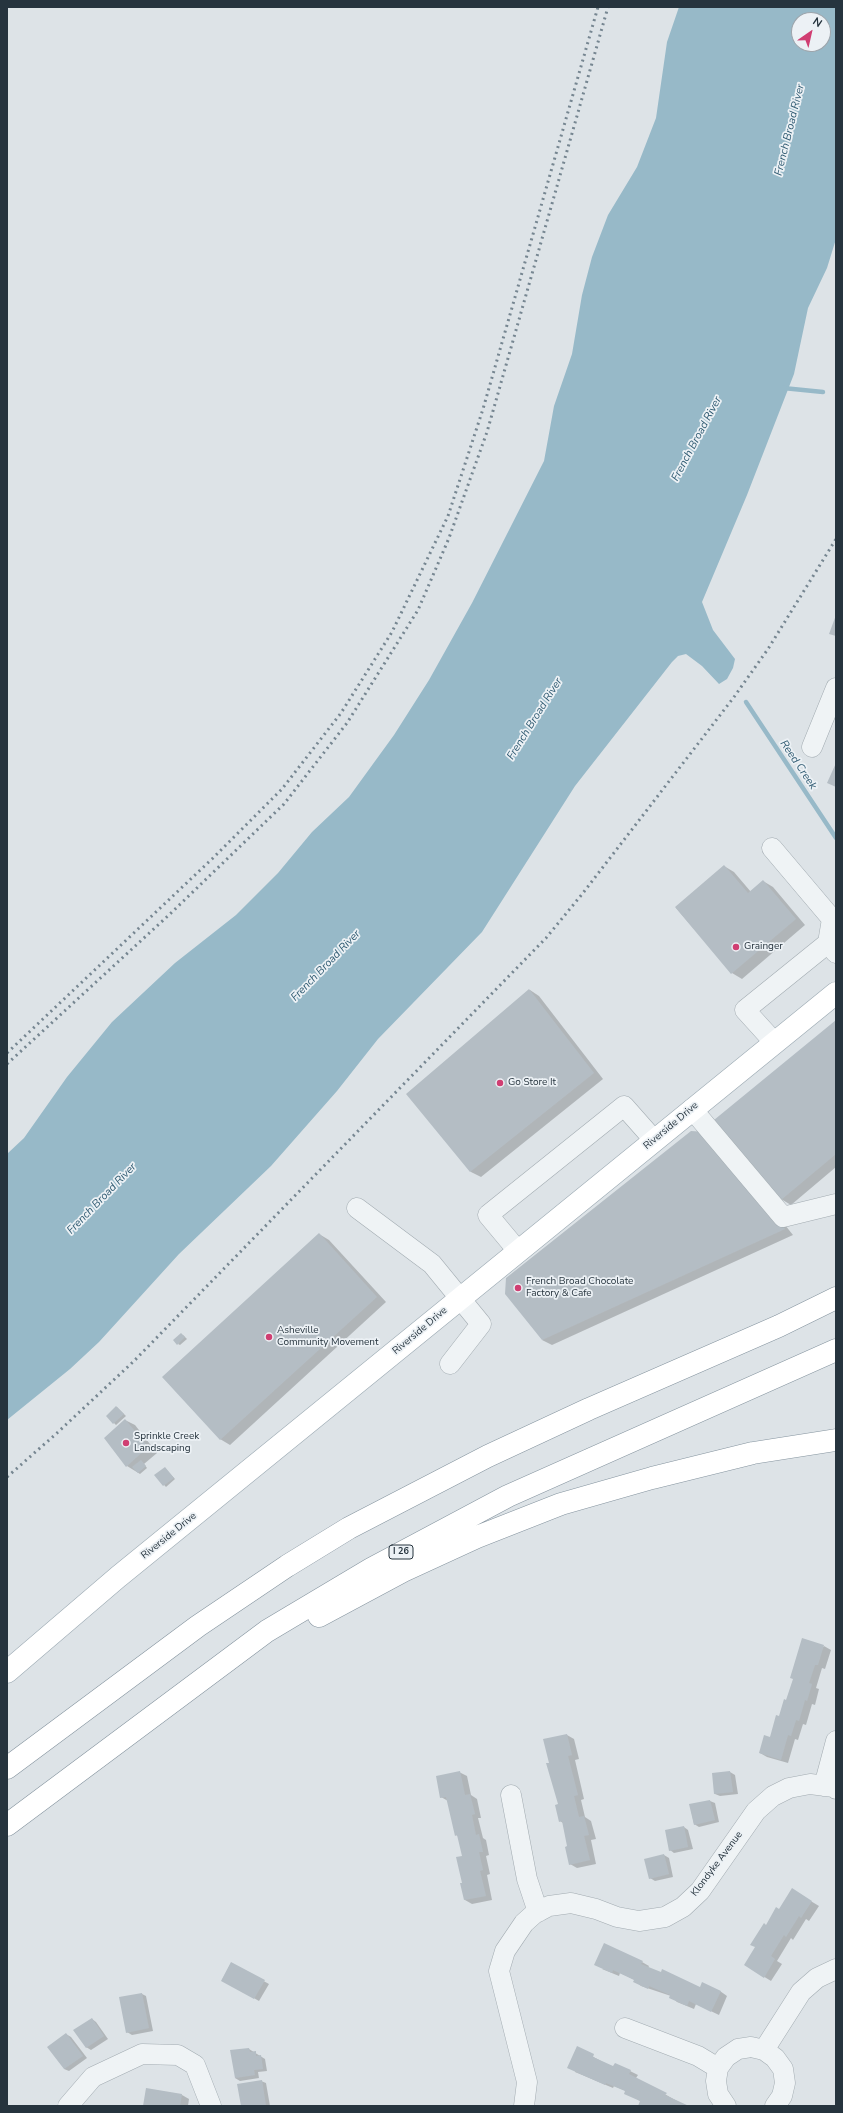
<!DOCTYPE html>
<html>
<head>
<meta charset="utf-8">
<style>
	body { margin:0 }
	#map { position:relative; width:843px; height:2113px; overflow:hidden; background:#dde3e7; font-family:"Nunito Sans",sans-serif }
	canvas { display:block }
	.frame { position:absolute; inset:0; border:8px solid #26343e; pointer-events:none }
	.north { position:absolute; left:791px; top:12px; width:40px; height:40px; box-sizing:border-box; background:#ecf1f5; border:1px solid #9da5ac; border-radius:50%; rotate:34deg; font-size:11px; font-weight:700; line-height:16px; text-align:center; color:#26343e }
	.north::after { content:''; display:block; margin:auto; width:14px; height:18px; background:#d03e72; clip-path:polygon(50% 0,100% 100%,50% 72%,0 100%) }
</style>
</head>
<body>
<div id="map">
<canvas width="843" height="2113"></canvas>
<div class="frame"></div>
<div class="north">N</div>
</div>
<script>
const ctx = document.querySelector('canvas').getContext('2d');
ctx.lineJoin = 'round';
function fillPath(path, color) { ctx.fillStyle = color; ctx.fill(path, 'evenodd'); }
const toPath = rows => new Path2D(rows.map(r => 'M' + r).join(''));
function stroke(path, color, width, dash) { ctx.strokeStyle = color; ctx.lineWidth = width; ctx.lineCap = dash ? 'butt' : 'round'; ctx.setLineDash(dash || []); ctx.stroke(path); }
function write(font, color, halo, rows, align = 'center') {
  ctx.font = font + ' "Nunito Sans",sans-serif'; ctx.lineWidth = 3.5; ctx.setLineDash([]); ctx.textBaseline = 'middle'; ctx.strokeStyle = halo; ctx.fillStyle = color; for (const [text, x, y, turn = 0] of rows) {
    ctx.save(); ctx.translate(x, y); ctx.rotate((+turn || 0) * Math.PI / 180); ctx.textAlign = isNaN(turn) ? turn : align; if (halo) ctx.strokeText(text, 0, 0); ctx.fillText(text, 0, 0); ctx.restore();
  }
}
const water = toPath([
	[679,7,836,7,836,239,827,268,808,308,794,374,747,495,702,602,713,630,735,659,733,668,727,679,719,684,702,666,686,654,678,656,672,662,575,786,482,932,378,1039,337,1091,271,1166,179,1254,99,1342,70,1369,7,1420,7,1154,24,1138,67,1077,112,1022,175,963,236,915,278,873,312,832,349,797,394,735,429,680,472,603,544,461,554,406,572,354,582,295,592,257,608,215,637,167,656,118,667,42],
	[799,20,823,20,823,44,799,44]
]);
const shadow = toPath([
	[724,866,734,872,751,892,763,881,773,887,805,925,742,979,732,973,676,908],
	[530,990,539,996,603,1079,481,1177,471,1172,407,1094],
	[836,1021,836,1167,791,1205,781,1199],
	[716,1139,793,1235,552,1345,542,1340],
	[319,1234,329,1240,386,1302,230,1445,220,1439],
	[183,1335,187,1339,180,1345,178,1344],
	[117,1407,126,1416,116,1425,107,1416],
	[125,1420,135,1425,157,1453,144,1464,147,1468,140,1474,127,1466],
	[165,1468,175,1479,166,1487,156,1476],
	[824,1646,831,1650,825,1669,822,1668,816,1688,819,1689,815,1705,812,1704,806,1725,803,1724,798,1740,795,1739,788,1763,767,1757,760,1753,770,1738,787,1701,794,1679],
	[567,1735,574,1739,579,1759,575,1760,584,1799,581,1800,585,1817,591,1821,596,1839,591,1840,596,1864,577,1868,570,1864,569,1847,563,1823,560,1821,559,1805,550,1763],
	[459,1772,467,1776,471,1795,477,1799,481,1818,478,1818,483,1838,486,1840,489,1855,486,1856,490,1874,487,1875,492,1900,472,1904,465,1900,463,1857,459,1837,456,1835,448,1801,441,1797],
	[730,1772,735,1775,738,1794,720,1796,715,1794,713,1774],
	[710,1801,715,1803,719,1822,699,1827,694,1824,690,1805],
	[684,1827,688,1830,693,1849,674,1853,670,1850],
	[664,1855,669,1858,673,1877,655,1881,650,1878],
	[799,1894,819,1906,809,1921,806,1919,793,1940,791,1938,777,1961,782,1964,771,1981,745,1965,779,1910],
	[642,1962,649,1966,648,1968,701,1988,720,1991,727,1996,719,2015,696,2004,694,2009,677,2002,671,1996,641,1986,635,1980,620,1973,619,1976,602,1969],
	[231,1963,269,1984,259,2001,222,1980],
	[142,1994,146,1996,153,2031,132,2035,127,2032],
	[92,2019,96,2022,108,2039,91,2050,86,2047],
	[66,2034,71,2037,87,2058,69,2071,64,2069],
	[577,2048,614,2068,615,2064,630,2071,638,2075,636,2078,686,2106,639,2106,641,2102,626,2091,614,2086,613,2088,575,2072],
	[249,2049,265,2059,267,2071,258,2072,259,2078,240,2081,235,2078],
	[261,2081,266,2083,270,2106,243,2106],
	[182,2095,189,2099,188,2106,144,2106]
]);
const stream = toPath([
	[783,388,823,392],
	[746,702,836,838]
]);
const building = toPath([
	[836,615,836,636,829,634],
	[836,763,836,787,827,783],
	[724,865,748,893,763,880,796,919,731,974,675,907],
	[529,989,594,1073,470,1172,406,1094],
	[836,1020,836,1154,781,1200,714,1120],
	[691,1131,706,1132,785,1229,542,1340,505,1294,506,1278],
	[319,1233,377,1297,220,1440,162,1377],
	[181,1333,185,1337,177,1345,173,1340],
	[116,1406,124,1414,113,1424,106,1416],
	[125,1419,148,1447,126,1467,104,1438],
	[141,1460,146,1466,138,1473,132,1467],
	[165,1467,174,1478,163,1486,154,1475],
	[802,1638,824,1645,818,1665,815,1665,809,1683,812,1684,807,1701,805,1700,799,1721,796,1720,791,1736,788,1735,781,1760,759,1753,764,1735,770,1737,776,1715,779,1716,784,1699,786,1700,793,1679,790,1678],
	[567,1734,572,1755,568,1756,578,1795,574,1796,579,1817,584,1816,589,1835,584,1836,590,1860,569,1865,565,1847,567,1846,562,1821,559,1822,555,1805,558,1804,546,1763,549,1763,543,1739],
	[460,1771,465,1795,470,1794,475,1814,472,1815,476,1835,479,1834,483,1852,479,1852,483,1870,480,1871,486,1896,464,1900,460,1883,462,1883,456,1857,462,1856,457,1835,455,1836,446,1797,440,1798,436,1776],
	[730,1771,733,1792,714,1794,712,1773],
	[710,1800,715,1820,694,1825,689,1804],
	[684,1826,688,1847,669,1851,665,1830],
	[664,1854,669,1874,649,1879,644,1859],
	[792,1888,812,1901,801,1918,799,1916,786,1937,784,1935,771,1956,775,1959,764,1978,744,1965,755,1947,750,1945,764,1923,766,1925,776,1907,779,1909],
	[604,1943,643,1961,641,1964,661,1972,662,1969,700,1987,702,1982,721,1991,711,2012,689,2001,687,2006,669,1998,670,1995,649,1986,648,1989,633,1982,634,1980,613,1970,612,1973,594,1965],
	[231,1962,265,1980,254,1999,221,1981],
	[142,1993,149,2028,126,2033,119,1997],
	[92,2018,104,2036,86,2048,73,2030],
	[66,2033,83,2056,64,2069,47,2047],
	[577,2046,594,2054,593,2057,613,2066,615,2063,631,2070,629,2074,667,2093,665,2095,689,2106,638,2106,640,2101,624,2094,625,2091,606,2083,605,2085,567,2068],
	[249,2048,250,2052,256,2051,256,2056,261,2055,263,2069,254,2070,255,2075,235,2078,230,2050],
	[262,2080,266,2106,241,2106,237,2084],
	[146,2088,182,2094,180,2106,143,2106]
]);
const minor = toPath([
	[812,747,836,688],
	[772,848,832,919,828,943],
	[774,1042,745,1010,828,943,836,953],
	[692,1109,783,1217,836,1204],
	[357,1208,432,1264,481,1324,450,1364],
	[518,1251,488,1215,624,1106,654,1140],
	[824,1786,836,1741],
	[511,1795,527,1879,538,1912],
	[625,2028,698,2056,718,2068],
	[764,2050,801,1992,817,1978,836,1969],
	[68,2106,93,2077,142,2054,178,2055,195,2065,211,2106],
	[524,2106,527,2082,499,1971,505,1951,524,1923,534,1914,549,1906,571,1903,596,1909,617,1917,639,1921,665,1917,683,1907,700,1891,756,1811,773,1796,789,1788,810,1784,834,1787,836,1789],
	[726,2106,718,2094,716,2081,718,2068,726,2057,738,2049,751,2047,764,2050,775,2058,783,2069,785,2083,782,2096,775,2106]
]);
const major = toPath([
	[7,1672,118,1577,836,993]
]);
const highway = toPath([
	[319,1616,403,1571,477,1537,561,1504,652,1478,753,1453,836,1440],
	[7,1768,198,1626,287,1566,349,1528,488,1456,589,1409,779,1326,836,1298],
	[7,1825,267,1631,371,1569,508,1496,836,1350]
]);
const rail = toPath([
	[7,1053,213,858,282,789,341,713,392,632,448,516,483,409,598,7],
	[7,1064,170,914,284,804,347,723,418,610,449,538,487,432,608,7],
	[7,1477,57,1433,134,1361,546,938,583,893,734,697,768,649,836,539]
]);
const markers = [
	[736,947,4,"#d03e72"],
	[500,1083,4,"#d03e72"],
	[518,1288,4,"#d03e72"],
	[269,1337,4,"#d03e72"],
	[126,1443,4,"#d03e72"]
];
const shields = [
	[401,1552,24]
];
const shieldNames = [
	["I 26",401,1552]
];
const poiNames = [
	["Grainger",744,947],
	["Go Store It",508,1083],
	["French Broad Chocolate",526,1282],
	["Factory & Cafe",526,1294],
	["Asheville",277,1331],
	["Community Movement",277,1343],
	["Sprinkle Creek",134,1437],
	["Landscaping",134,1449]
];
const streetNames = [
	["Riverside Drive",671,1126,-40],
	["Riverside Drive",420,1331,-40],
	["Riverside Drive",169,1536,-39],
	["Klondyke Avenue",717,1864,-53]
];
const waterNames = [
	["French Broad River",790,130,-76],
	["French Broad River",697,439,-62],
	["French Broad River",535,719,-58],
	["Reed Creek",798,765,56],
	["French Broad River",326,966,-46],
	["French Broad River",102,1199,-46]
];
fillPath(water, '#97b9c8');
fillPath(shadow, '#0003');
stroke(stream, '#97b9c8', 4.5);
fillPath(building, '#b4bdc4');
stroke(minor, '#a2abb1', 21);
stroke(major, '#9caab3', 23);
stroke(highway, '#84939e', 23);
stroke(minor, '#eff3f5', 20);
stroke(major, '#fff', 22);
stroke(highway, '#fff', 22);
stroke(rail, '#768691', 3, [2, 4]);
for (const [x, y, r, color] of markers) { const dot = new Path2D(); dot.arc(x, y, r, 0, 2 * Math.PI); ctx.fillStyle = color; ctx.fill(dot); stroke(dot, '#ecf1f5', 1.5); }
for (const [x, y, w] of shields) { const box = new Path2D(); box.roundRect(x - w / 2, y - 7, w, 14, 3); ctx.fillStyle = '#ecf1f5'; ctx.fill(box); stroke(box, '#26343e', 1); }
write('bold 9px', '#26343e', null, shieldNames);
write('10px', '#26343e', '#ecf1f5', poiNames, 'left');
write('10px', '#26343e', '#ecf1f5', streetNames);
write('italic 11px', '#305b72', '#ecf1f5', waterNames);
</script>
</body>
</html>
